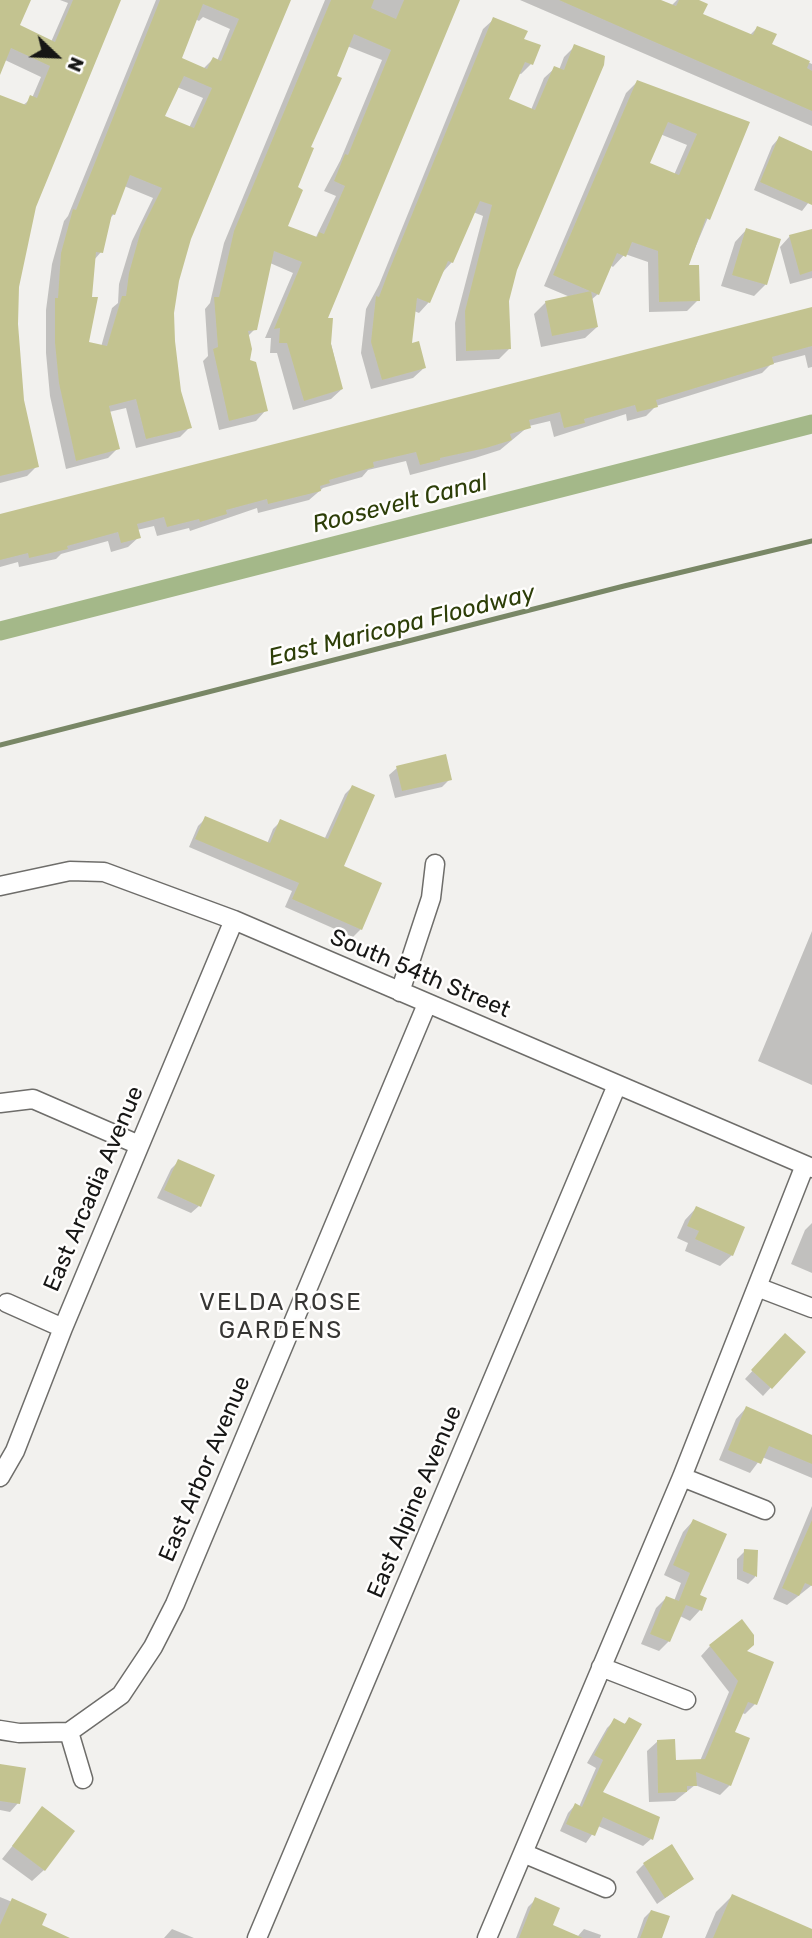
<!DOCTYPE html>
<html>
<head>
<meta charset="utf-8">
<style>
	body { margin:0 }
	#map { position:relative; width:812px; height:1938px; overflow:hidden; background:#f2f1ee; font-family:Rubik,sans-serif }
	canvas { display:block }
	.north { position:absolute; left:21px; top:21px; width:70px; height:70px; -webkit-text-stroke:5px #fffefd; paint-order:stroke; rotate:113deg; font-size:19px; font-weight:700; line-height:28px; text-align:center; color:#161615 }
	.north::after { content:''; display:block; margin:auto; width:24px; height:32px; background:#161615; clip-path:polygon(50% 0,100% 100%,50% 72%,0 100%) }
</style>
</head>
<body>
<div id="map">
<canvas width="812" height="1938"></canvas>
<div class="north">N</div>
</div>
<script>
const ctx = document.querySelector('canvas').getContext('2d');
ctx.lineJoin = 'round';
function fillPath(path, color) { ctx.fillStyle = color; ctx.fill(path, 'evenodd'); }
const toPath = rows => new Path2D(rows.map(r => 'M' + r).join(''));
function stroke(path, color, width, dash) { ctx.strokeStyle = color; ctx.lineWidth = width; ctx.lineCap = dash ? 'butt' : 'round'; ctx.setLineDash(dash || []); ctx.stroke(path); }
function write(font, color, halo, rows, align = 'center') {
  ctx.font = font + ' Rubik,sans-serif'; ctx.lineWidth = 5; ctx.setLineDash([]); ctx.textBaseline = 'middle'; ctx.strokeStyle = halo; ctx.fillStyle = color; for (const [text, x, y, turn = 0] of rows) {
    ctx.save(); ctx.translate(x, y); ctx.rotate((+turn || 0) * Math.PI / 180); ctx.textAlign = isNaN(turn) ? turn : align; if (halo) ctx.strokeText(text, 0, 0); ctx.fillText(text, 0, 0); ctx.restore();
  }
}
const shadow = toPath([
	[0,0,29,0,18,26,51,42,68,3,60,0,120,0,34,206,17,287,16,324,22,400,37,466,27,476,0,483,0,96,22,106,32,98,41,77,5,60,0,72],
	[156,0,288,0,190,238,177,281,173,312,173,341,180,391,190,427,180,437,136,448,126,408,109,412,118,448,108,458,66,469,50,396,46,353,46,310,52,264,64,221,68,216],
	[203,17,230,29,217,61,213,59,203,69,179,59,195,19,199,21],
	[177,87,203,98,189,128,162,117],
	[124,186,153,198,132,241,119,284,118,303,112,308,101,347,87,343,94,260,101,252,108,220,114,214],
	[325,0,458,0,325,319,342,389,331,399,293,410,277,353,270,353,271,338,265,338,293,273,270,263,255,329,247,337,248,362,266,410,256,421,219,430,203,361,208,356,205,309,210,303,224,243],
	[347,46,382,60,340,161,324,191,336,196,315,239,286,227,309,148],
	[520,0,656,0,671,6,677,0,694,0,701,15,749,36,757,28,770,45,812,64,812,126],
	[494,19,522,40,531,64,521,74,518,73,507,100,531,110,544,78,555,68,559,70,564,57,575,46,507,301,509,349,499,359,456,361,455,323,483,216,473,212,452,262,442,273,429,302,419,313,414,311,410,345,424,368,413,378,371,389,361,353,366,309,379,285,483,29],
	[637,82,748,123,687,267,698,300,687,311,649,312,648,262,625,254,613,267,610,265,598,294,591,300,597,327,585,338,541,347,534,314,546,302,570,297,544,286,626,93],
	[660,134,687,145,674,175,648,164],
	[779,138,812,187,812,198,802,211,754,190,772,146],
	[746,230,766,284,754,296,721,286,735,242],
	[812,230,812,278,790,284,780,247,790,236],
	[812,310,812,367,808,368,805,355,771,364,762,373,656,406,646,416,627,421,626,414,554,437,550,421,529,426,500,450,475,458,410,475,406,461,368,470,362,477,323,488,309,500,258,513,257,508,190,531,189,528,157,536,154,526,137,530,139,537,128,547,111,552,108,541,61,554,56,559,19,567,18,562,0,567,0,515],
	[397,768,450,779,442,787,395,798,389,775],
	[352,787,341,867,361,929,353,937,285,907,292,891,189,847,198,826,206,818,267,844,273,829,281,821,324,840,345,794],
	[812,931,812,1085,758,1061],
	[179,1161,199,1206,191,1213,157,1198,171,1169],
	[696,1208,732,1255,720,1266,685,1251,688,1243,677,1238,685,1220],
	[812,1223,812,1273,791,1264,805,1230],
	[778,1343,803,1352,763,1396,745,1379],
	[746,1408,812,1436,812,1478,762,1457,750,1473,719,1460,736,1419],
	[812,1506,812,1585,787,1605,773,1599],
	[693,1521,698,1596,705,1599,700,1610,690,1621,680,1616,669,1641,659,1651,641,1644,656,1608,666,1598,674,1601,681,1583,664,1575,683,1532],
	[745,1551,757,1552,755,1577,748,1584,737,1579,737,1559],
	[710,1646,745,1652,755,1704,745,1714,742,1713,733,1733,730,1785,720,1795,695,1785,675,1801,649,1802,647,1751,658,1741,674,1762,700,1761,729,1692,701,1656],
	[630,1719,600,1792,651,1839,643,1846,598,1826,586,1843,560,1831,568,1813,575,1805,579,1807,596,1768,587,1763,607,1728,615,1720,623,1725],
	[0,1766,18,1803,10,1812,0,1810],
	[42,1809,44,1870,32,1881,2,1859],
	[644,1864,692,1879,657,1904,636,1872],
	[732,1896,812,1931,812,1938,705,1938,716,1912],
	[0,1897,44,1915,39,1926,67,1938,0,1938],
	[536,1899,551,1926,578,1936,584,1929,601,1935,600,1938,516,1938,528,1907],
	[652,1910,660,1938,637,1938,644,1918],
	[172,1929,194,1938,164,1938]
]);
const stream = toPath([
	[0,745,624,586,812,541]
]);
const canal = toPath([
	[0,631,812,424]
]);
const building = toPath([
	[0,0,31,0,20,25,55,42,73,0,121,0,36,207,19,287,18,324,24,400,39,467,0,476,0,95,26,105,30,95,37,98,50,66,11,48,0,75],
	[160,0,291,0,191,239,179,281,174,313,175,341,181,391,192,428,146,439,136,399,109,406,120,449,76,461,59,383,55,343,55,298,58,298,61,253,73,209,76,210],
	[203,4,239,19,221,61,213,57,207,69,182,58],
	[184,76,212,88,194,128,165,116],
	[130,175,162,188,141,230,129,273,126,296,122,296,107,346,89,342,98,297,92,297,96,252,103,253,112,214,115,215],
	[331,0,374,0,371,8,396,19,404,0,460,0,328,318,333,318,331,344,343,389,304,401,287,343,279,343,280,328,274,329,302,262,274,251,257,330,248,331,252,349,250,360,256,362,268,411,229,421,213,349,218,347,214,297,219,297,234,231],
	[354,34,391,50,348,155,345,154,334,181,345,186,324,234,319,232,317,237,288,226,303,190,298,187,314,148,311,147,342,78,337,76],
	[559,0,661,0,676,6,679,0,699,0,708,4,703,14,753,35,757,26,777,34,772,44,810,61,807,68,812,71,812,111],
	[493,17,528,31,524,39,541,45,533,65,525,62,509,99,535,110,554,66,564,70,574,44,605,56,604,65,517,270,509,301,511,349,466,351,465,311,492,205,480,201,453,263,448,261,430,303,417,298,412,343,419,341,426,368,382,380,371,342,376,296,379,297,388,273],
	[637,80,750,122,710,220,706,218,689,265,699,265,700,301,659,302,658,251,632,242,626,257,617,253,599,295,553,275],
	[668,122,697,134,679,175,650,163],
	[779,136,812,151,812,205,760,182],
	[746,228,781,239,767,285,732,275],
	[812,229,812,271,800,275,789,235],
	[591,291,598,327,552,336,545,301],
	[812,307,812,346,772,357,774,364,656,400,658,407,637,412,635,405,584,419,585,423,564,428,560,412,529,420,531,428,510,434,512,440,486,448,440,458,440,460,420,465,416,452,373,462,374,467,329,480,330,483,320,486,321,491,268,504,267,499,226,510,227,514,200,522,199,519,167,527,164,517,137,524,141,538,121,543,118,532,67,546,68,549,29,558,28,553,0,560,0,514],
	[446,754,452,780,402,791,396,766],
	[352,785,375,795,344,866,382,883,362,930,292,899,299,883,195,839,205,816,270,843,280,819,328,839],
	[178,1159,215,1175,201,1207,164,1190],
	[696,1206,745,1227,733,1256,695,1239,699,1231,687,1226],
	[785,1333,806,1352,772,1389,751,1370],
	[746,1406,812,1435,812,1464,769,1446,761,1464,728,1450],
	[693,1519,727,1534,700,1595,707,1598,702,1611,686,1605,670,1642,650,1634,666,1596,679,1601,690,1573,673,1565],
	[812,1520,812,1586,805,1583,799,1596,782,1588],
	[744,1549,758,1550,757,1577,743,1571],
	[742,1619,754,1635,754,1645,747,1651,774,1662,757,1705,748,1702,735,1732,750,1738,731,1786,696,1772,697,1786,687,1786,687,1792,658,1793,657,1740,675,1739,676,1760,705,1759,738,1681,709,1645],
	[629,1717,642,1724,603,1792,660,1817,653,1840,603,1817,595,1836,566,1824,575,1803,582,1807,603,1760,594,1755,614,1718,625,1724],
	[0,1764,26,1768,20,1804,0,1801],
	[42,1806,75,1831,45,1871,12,1846],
	[672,1844,694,1879,665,1898,643,1863],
	[732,1894,812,1929,812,1938,713,1938],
	[535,1897,560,1908,553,1925,583,1938,519,1938],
	[12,1898,47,1914,42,1925,70,1938,0,1938,0,1925],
	[651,1910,670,1916,662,1938,640,1938]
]);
const street = toPath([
	[0,886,70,871,104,872,234,920,812,1168],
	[400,992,431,898,435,864],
	[0,1103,33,1099,139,1145],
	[757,1287,812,1308],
	[7,1303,63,1328],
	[0,1477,15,1451,63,1328,234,920],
	[682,1477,765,1510],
	[601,1667,686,1700],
	[0,1730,19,1733,69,1732,121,1695,153,1647,175,1604,427,1004],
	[69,1732,83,1779],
	[523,1853,606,1888],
	[257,1938,617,1085],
	[487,1938,682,1477,805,1165]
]);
const streetNames = [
	["South 54th Street",420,974,23],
	["East Arcadia Avenue",94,1189,-67],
	["East Arbor Avenue",205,1469,-67],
	["East Alpine Avenue",415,1502,-67]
];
const waterNames = [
	["Roosevelt Canal",400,504,-14],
	["East Maricopa Floodway",402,626,-14]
];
const neighbourhoodNames = [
	["VELDA ROSE",281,1303],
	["GARDENS",281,1331]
];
fillPath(shadow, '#0003');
stroke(stream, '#798766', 5);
stroke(canal, '#a4b889', 19);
fillPath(building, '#c3c390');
stroke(street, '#6e6d6a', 21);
stroke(street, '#fff', 18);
write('23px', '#161615', '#fffefd', streetNames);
write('italic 24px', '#2d3e08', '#fffefd', waterNames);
ctx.letterSpacing = '2px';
write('24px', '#373634', '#fffefd', neighbourhoodNames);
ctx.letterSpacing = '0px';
</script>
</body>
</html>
